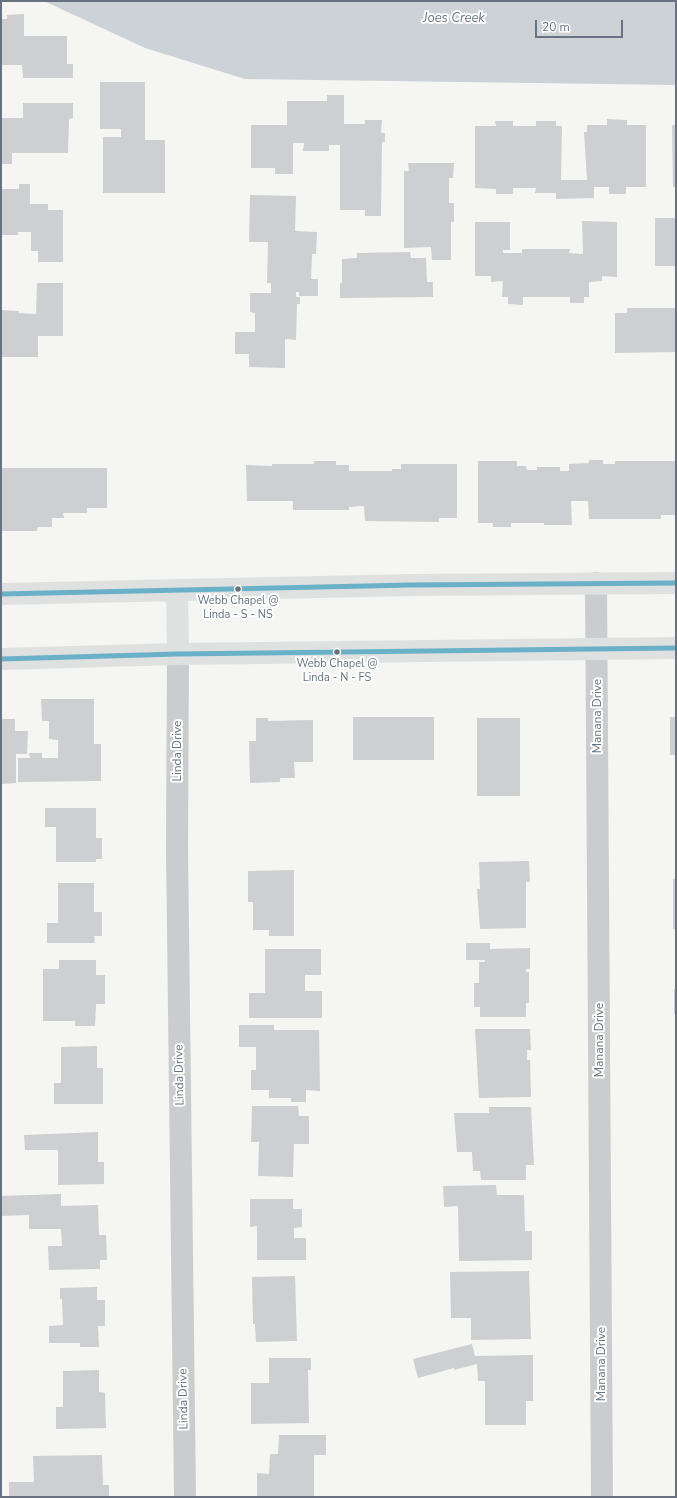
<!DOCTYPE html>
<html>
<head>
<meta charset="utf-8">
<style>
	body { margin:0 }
	#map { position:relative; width:677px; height:1498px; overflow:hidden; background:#f5f5f4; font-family:"Nunito Sans",sans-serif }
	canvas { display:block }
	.frame { position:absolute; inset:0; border:2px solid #687281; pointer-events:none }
	.scale { position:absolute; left:535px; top:20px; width:88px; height:18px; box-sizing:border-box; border:2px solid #687281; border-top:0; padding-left:5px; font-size:12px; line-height:14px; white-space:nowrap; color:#687281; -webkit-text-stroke:3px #fff; paint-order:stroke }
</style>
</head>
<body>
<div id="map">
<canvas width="677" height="1498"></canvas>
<div class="frame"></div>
<div class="scale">20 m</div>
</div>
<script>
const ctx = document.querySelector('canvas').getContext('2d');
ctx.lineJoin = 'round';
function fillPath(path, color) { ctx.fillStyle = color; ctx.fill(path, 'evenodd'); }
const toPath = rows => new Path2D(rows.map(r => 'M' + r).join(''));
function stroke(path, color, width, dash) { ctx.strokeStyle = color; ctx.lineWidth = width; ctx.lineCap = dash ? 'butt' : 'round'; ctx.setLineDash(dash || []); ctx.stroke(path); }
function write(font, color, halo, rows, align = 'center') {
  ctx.font = font + ' "Nunito Sans",sans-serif'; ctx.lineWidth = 4; ctx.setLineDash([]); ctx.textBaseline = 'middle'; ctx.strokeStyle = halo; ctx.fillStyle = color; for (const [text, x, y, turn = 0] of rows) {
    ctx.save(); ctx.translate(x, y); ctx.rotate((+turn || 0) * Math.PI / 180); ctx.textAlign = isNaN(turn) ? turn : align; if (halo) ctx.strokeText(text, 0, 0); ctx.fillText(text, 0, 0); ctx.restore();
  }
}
const water = toPath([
	[44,1,676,1,676,85,245,79,145,48]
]);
const building = toPath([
	[24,14,24,36,67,36,67,64,73,64,73,78,23,78,22,65,1,65,1,19,7,19,7,15],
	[100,82,145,82,145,140,165,140,165,193,103,193,103,137,121,137,121,129,100,129],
	[327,95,344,95,344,124,365,124,365,120,382,120,381,133,385,133,385,142,382,142,381,216,365,216,365,210,340,210,340,145,329,145,329,151,303,151,304,143,293,143,293,174,275,174,275,168,251,168,251,125,287,125,287,101,327,101],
	[23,103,73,103,73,118,69,119,68,153,12,153,12,164,1,164,1,118,23,118],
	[607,119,627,120,627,125,646,125,646,187,626,187,626,194,609,194,609,187,594,187,594,198,556,199,556,193,535,193,536,188,513,188,513,194,496,194,496,189,475,188,475,126,496,126,495,121,513,121,513,126,536,126,536,121,556,121,556,126,562,126,561,180,587,180,584,132,587,132,587,125,607,125],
	[672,125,676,125,676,187,673,187],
	[408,163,454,163,453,178,449,178,449,203,454,203,454,222,451,222,451,260,432,260,431,247,404,248,404,171,409,171],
	[19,184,30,184,30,204,48,204,48,210,63,210,63,262,38,262,38,251,31,251,31,232,18,232,18,235,1,235,1,189,19,189],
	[250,195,296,196,295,231,317,232,316,254,312,254,311,279,318,279,318,296,299,296,299,292,296,292,296,297,300,297,300,304,297,304,296,340,285,339,285,368,249,367,249,354,235,354,235,332,255,332,255,313,250,312,250,293,271,293,271,283,267,283,268,242,249,242],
	[655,218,676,218,676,266,655,266],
	[582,221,617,222,617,277,602,276,602,281,589,282,589,297,584,297,584,303,570,303,570,297,523,297,523,305,508,304,508,297,502,297,503,281,491,282,491,276,475,276,475,222,510,222,510,250,503,250,503,253,522,253,522,249,570,249,569,253,583,254],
	[410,252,411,258,426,258,427,282,433,282,433,297,340,298,340,283,342,283,342,259,357,258,357,253],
	[37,283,63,283,63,336,38,336,38,357,1,357,1,310,19,311,19,313,36,314],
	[627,308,676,308,676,352,615,353,615,313,627,313],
	[589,460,603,460,603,464,615,464,615,461,676,461,676,515,661,515,661,519,589,519,588,501,571,501,572,525,544,525,544,523,511,523,511,527,493,527,493,523,478,523,478,461,517,461,517,466,526,466,527,470,537,470,537,467,560,467,560,471,569,471,569,464,589,463],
	[314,461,336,461,336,465,349,465,349,471,392,471,392,469,401,469,401,464,457,464,457,518,439,518,439,522,365,521,364,506,349,507,349,510,293,510,293,501,247,501,246,465,272,466,272,464,314,464],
	[1,468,107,468,107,508,87,508,87,513,63,513,64,518,52,518,52,527,38,527,37,531,1,531],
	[41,699,94,699,94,744,101,744,101,781,18,782,18,758,30,758,29,753,42,753,42,758,58,758,58,740,49,739,49,721,42,721],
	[353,717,434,717,434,760,353,760],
	[670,717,676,717,676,755,670,755],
	[256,718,268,718,268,721,313,720,313,762,294,762,295,778,280,778,280,782,250,783,249,741,256,741],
	[477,718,520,718,520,796,477,796],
	[1,719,15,719,15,731,28,731,27,754,16,754,16,783,1,784],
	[45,808,96,808,96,838,102,838,102,859,96,859,96,862,56,862,56,827,45,827],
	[529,861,530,882,526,882,526,928,480,929,477,889,480,889,479,862],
	[294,870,294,936,269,936,269,930,253,930,253,902,248,902,248,871],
	[673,879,676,879,676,929,673,929],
	[58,883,94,883,94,912,102,912,102,936,94,936,95,943,47,943,47,923,58,923],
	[466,943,490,943,490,949,530,948,530,969,526,969,526,972,529,972,529,1003,526,1003,526,1017,480,1017,480,1007,474,1007,474,983,479,983,479,962,485,962,485,960,466,960],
	[265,949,321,949,321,975,305,975,305,991,322,991,322,1018,249,1018,249,993,265,993],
	[59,960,96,960,96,975,105,975,105,1004,96,1004,95,1026,75,1026,75,1021,43,1021,43,969,59,969],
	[674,989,676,989,676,1014,674,1014],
	[239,1025,274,1025,274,1030,319,1030,320,1091,306,1090,306,1102,291,1102,291,1098,269,1098,269,1090,251,1090,251,1070,256,1070,256,1047,239,1047],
	[475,1029,530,1029,531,1050,527,1050,527,1060,530,1060,531,1097,479,1098],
	[97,1046,97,1068,103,1068,103,1104,54,1104,54,1083,61,1083,61,1047],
	[252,1106,298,1106,299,1116,309,1116,309,1144,294,1144,293,1177,258,1176,259,1142,251,1142],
	[489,1107,531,1107,534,1165,526,1165,526,1180,481,1180,480,1171,473,1171,472,1152,457,1152,454,1113,489,1113],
	[98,1132,98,1162,104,1162,104,1184,58,1185,58,1150,25,1150,24,1135],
	[496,1185,497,1195,524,1195,525,1231,532,1231,532,1260,459,1261,458,1206,444,1207,443,1186],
	[61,1194,61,1206,98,1205,99,1235,106,1235,107,1260,100,1260,100,1269,49,1270,48,1246,62,1246,61,1229,29,1229,29,1215,1,1216,1,1196],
	[250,1199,293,1199,293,1209,302,1209,302,1227,294,1228,294,1238,306,1238,306,1260,257,1260,257,1226,250,1227],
	[529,1271,531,1339,471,1340,471,1318,451,1318,450,1272],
	[295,1276,297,1341,256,1342,255,1324,253,1324,252,1277],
	[97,1287,97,1300,105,1300,105,1326,98,1326,99,1347,80,1347,80,1343,49,1343,49,1326,63,1325,62,1299,60,1299,60,1288],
	[472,1344,475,1356,533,1355,533,1401,526,1401,526,1425,485,1425,485,1381,478,1381,477,1364,454,1370,454,1368,418,1378,413,1359],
	[269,1358,311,1358,311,1370,308,1370,309,1423,251,1424,251,1383,269,1383],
	[99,1370,99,1392,105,1393,106,1428,56,1429,56,1407,63,1407,63,1371],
	[279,1435,326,1435,326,1455,314,1455,314,1497,257,1497,257,1473,269,1474,270,1454,278,1454],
	[102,1455,103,1485,109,1485,109,1497,9,1497,9,1482,34,1482,33,1456]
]);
const minor = toPath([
	[596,583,602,1497],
	[178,654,177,848,185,1497]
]);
const secondary = toPath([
	[177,590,178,654],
	[1,594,411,585,676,583],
	[1,659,178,654,676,648]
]);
const bus1 = toPath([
	[1,594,411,585,676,583],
	[1,659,178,654,676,648]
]);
const markers = [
	[238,589,3.5,"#687281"],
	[337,652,3.5,"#687281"]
];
const busNames = [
	["Webb Chapel @",238,601],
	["Linda - S - NS",238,615],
	["Webb Chapel @",337,664],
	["Linda - N - FS",337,678]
];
const streetNames = [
	["Manana Drive",598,716,-90],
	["Linda Drive",178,751,-90],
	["Manana Drive",600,1040,-90],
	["Linda Drive",180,1075,-91],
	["Manana Drive",602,1364,-90],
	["Linda Drive",184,1399,-91]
];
const waterNames = [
	["Joes Creek",454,19]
];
fillPath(water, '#cdd2d6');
fillPath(building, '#cecfd0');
stroke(minor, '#cbcccd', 22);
stroke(secondary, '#dfe0e0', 22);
stroke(bus1, '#6ab1c8', 5);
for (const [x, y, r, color] of markers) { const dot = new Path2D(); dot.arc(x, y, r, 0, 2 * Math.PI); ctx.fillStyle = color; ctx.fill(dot); stroke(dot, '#fff', 1.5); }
write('11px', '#687281', '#fff', busNames);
write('12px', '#687281', '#fff', streetNames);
write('italic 13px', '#697884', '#fff', waterNames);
</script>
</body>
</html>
